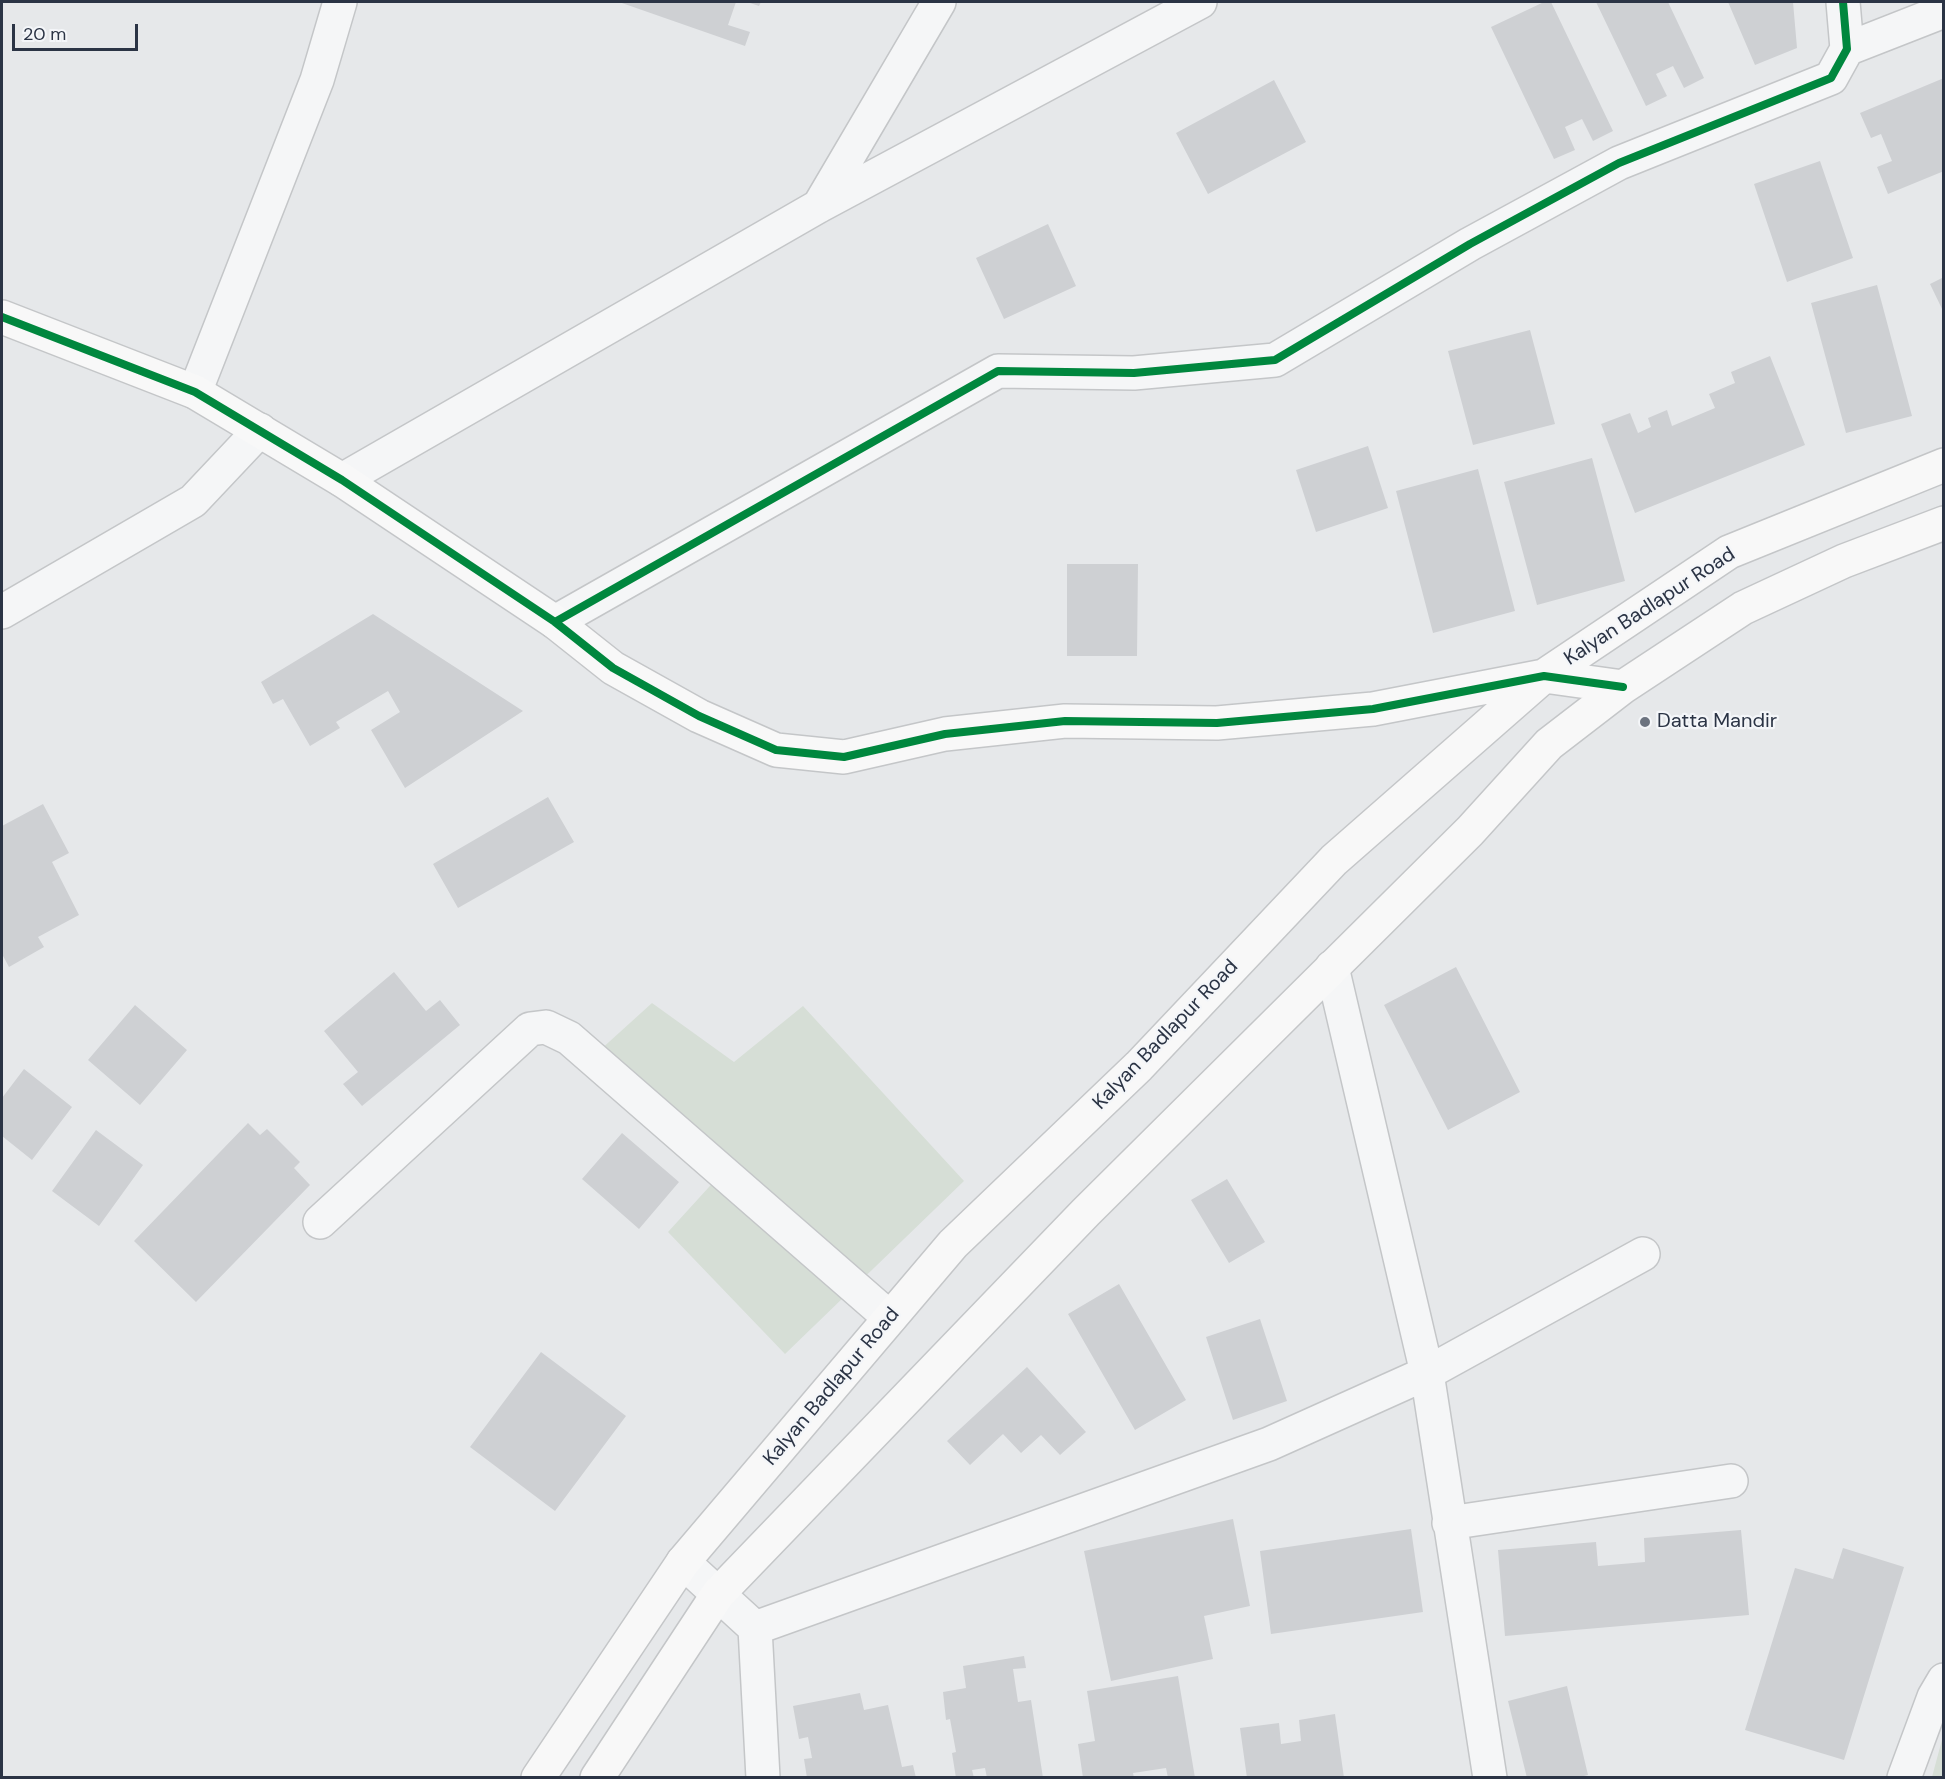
<!DOCTYPE html>
<html>
<head>
<meta charset="utf-8">
<style>
	body { margin:0 }
	#map { position:relative; width:1945px; height:1779px; overflow:hidden; background:#e6e8ea; font-family:"DM Sans",sans-serif }
	canvas { display:block }
	.frame { position:absolute; inset:0; border:3px solid #2b3445; pointer-events:none }
	.scale { position:absolute; left:12px; top:24px; width:126px; height:27px; box-sizing:border-box; border:3px solid #2b3445; border-top:0; padding-left:8px; font-size:18px; line-height:21px; white-space:nowrap; color:#2b3445; -webkit-text-stroke:4px #f4f6f9; paint-order:stroke }
</style>
</head>
<body>
<div id="map">
<canvas width="1945" height="1779"></canvas>
<div class="frame"></div>
<div class="scale">20 m</div>
</div>
<script>
const ctx = document.querySelector('canvas').getContext('2d');
ctx.lineJoin = 'round';
function fillPath(path, color) { ctx.fillStyle = color; ctx.fill(path, 'evenodd'); }
const toPath = rows => new Path2D(rows.map(r => 'M' + r).join(''));
function stroke(path, color, width, dash) { ctx.strokeStyle = color; ctx.lineWidth = width; ctx.lineCap = dash ? 'butt' : 'round'; ctx.setLineDash(dash || []); ctx.stroke(path); }
function write(font, color, halo, rows, align = 'center') {
  ctx.font = font + ' "DM Sans",sans-serif'; ctx.lineWidth = 4.5; ctx.setLineDash([]); ctx.textBaseline = 'middle'; ctx.strokeStyle = halo; ctx.fillStyle = color; for (const [text, x, y, turn = 0] of rows) {
    ctx.save(); ctx.translate(x, y); ctx.rotate((+turn || 0) * Math.PI / 180); ctx.textAlign = isNaN(turn) ? turn : align; if (halo) ctx.strokeText(text, 0, 0); ctx.fillText(text, 0, 0); ctx.restore();
  }
}
const green = toPath([
	[652,1003,734,1062,803,1006,964,1181,785,1354,668,1232,719,1176,588,1061],
	[1943,1736,1943,1777,1932,1777]
]);
const building = toPath([
	[619,2,736,2,728,25,750,32,745,46],
	[747,2,761,2,759,6],
	[1544,2,1551,2,1613,131,1593,141,1582,119,1565,127,1575,150,1554,159,1491,27],
	[1596,2,1668,2,1704,78,1684,88,1673,66,1656,74,1667,96,1646,106],
	[1728,2,1793,2,1797,48,1755,65],
	[1944,78,1944,171,1888,194,1877,167,1892,161,1881,134,1871,138,1860,113],
	[1274,80,1306,142,1208,194,1176,133],
	[1820,161,1853,258,1787,282,1754,184],
	[1048,224,1076,286,1004,319,976,258],
	[1944,277,1944,313,1930,284],
	[1877,285,1912,416,1846,433,1811,303],
	[1530,330,1555,424,1473,445,1448,351],
	[1770,356,1805,445,1635,513,1601,424,1630,413,1638,433,1651,427,1648,418,1667,410,1672,426,1715,408,1709,394,1735,383,1731,372],
	[1368,446,1388,508,1316,532,1296,470],
	[1592,458,1625,581,1537,605,1504,482],
	[1478,469,1515,611,1433,633,1396,491],
	[1067,564,1138,564,1137,656,1067,656],
	[373,614,523,711,405,788,371,730,400,712,388,691,336,722,340,728,310,746,283,699,273,704,261,682],
	[548,797,574,842,458,908,433,864],
	[43,804,69,853,52,862,79,915,38,937,44,947,9,967,2,954,2,826],
	[1456,967,1520,1092,1448,1130,1384,1005],
	[394,972,426,1011,440,1000,460,1025,362,1106,343,1084,358,1072,324,1031],
	[135,1005,187,1050,140,1105,88,1060],
	[24,1069,72,1107,32,1160,2,1136,2,1098],
	[248,1123,260,1135,267,1129,300,1162,294,1168,310,1185,196,1302,134,1241],
	[96,1130,143,1165,99,1226,52,1191],
	[622,1133,679,1182,639,1229,582,1179],
	[1227,1179,1265,1242,1229,1263,1191,1200],
	[1119,1284,1186,1400,1135,1430,1068,1314],
	[1260,1319,1287,1401,1233,1420,1206,1337],
	[541,1352,626,1416,555,1511,470,1447],
	[1027,1367,1086,1432,1060,1455,1041,1435,1021,1453,1003,1434,970,1465,947,1441],
	[1233,1519,1250,1606,1204,1616,1213,1659,1111,1681,1084,1551],
	[1411,1529,1423,1612,1271,1634,1260,1551],
	[1741,1530,1749,1615,1505,1636,1498,1550,1596,1542,1598,1566,1645,1562,1644,1538],
	[1843,1548,1904,1567,1844,1760,1745,1730,1795,1568,1833,1579],
	[1024,1656,1026,1668,1013,1669,1018,1702,1031,1700,1043,1778,987,1778,985,1768,972,1770,974,1778,956,1778,952,1753,956,1752,950,1719,946,1720,943,1692,966,1688,963,1666],
	[1178,1676,1195,1778,1168,1778,1166,1768,1133,1773,1134,1778,1083,1778,1078,1744,1095,1741,1087,1691],
	[1567,1686,1588,1775,1576,1778,1527,1778,1508,1701],
	[860,1693,864,1710,888,1705,902,1767,913,1765,916,1778,807,1778,804,1759,812,1758,808,1737,799,1739,793,1706],
	[1335,1714,1344,1778,1247,1778,1240,1728,1279,1723,1281,1744,1301,1741,1299,1720]
]);
const street = toPath([
	[1847,49,1944,11],
	[819,206,939,2],
	[195,392,317,80,340,2],
	[342,480,819,206,1200,2],
	[2,612,193,501,260,430],
	[555,622,998,371,1134,373,1275,360,1470,244,1619,163,1831,78,1847,49,1843,2],
	[1332,967,1427,1373,1490,1778],
	[320,1222,530,1029,546,1027,569,1038,890,1318],
	[1449,1523,1731,1481],
	[683,1562,755,1628,763,1778],
	[755,1628,1269,1444,1427,1373,1643,1254],
	[1904,1778,1934,1697,1944,1680]
]);
const secondary = toPath([
	[2,317,195,392,342,480,555,622,613,668,699,716,776,750,844,757,945,734,1065,721,1217,723,1373,709,1544,676,1623,687],
	[538,1778,683,1562,953,1244,1139,1066,1334,860,1544,676,1729,552,1944,465],
	[597,1778,718,1594,1086,1212,1470,831,1549,744,1623,687,1743,608,1844,561,1944,523]
]);
const cycleway = toPath([
	[2,317,195,392,342,480,555,622,613,668,699,716,776,750,844,757,945,734,1065,721,1217,723,1373,709,1544,676,1623,687],
	[555,622,998,371,1134,373,1275,360,1470,244,1619,163,1831,78,1847,49,1843,2]
]);
const markers = [
	[1645,722,6,"#6c737f"]
];
const streetNames = [
	["Kalyan Badlapur Road",1650,607,-33],
	["Kalyan Badlapur Road",1166,1035,-46],
	["Kalyan Badlapur Road",832,1387,-50]
];
const poiNames = [
	["Datta Mandir",1657,722]
];
fillPath(green, '#d6ded6');
fillPath(building, '#ced0d3');
stroke(street, '#c4c6c8', 36);
stroke(secondary, '#c4c6c8', 36);
stroke(street, '#f5f6f7', 33);
stroke(secondary, '#f8f8f8', 33);
stroke(cycleway, '#00873e', 8);
for (const [x, y, r, color] of markers) { const dot = new Path2D(); dot.arc(x, y, r, 0, 2 * Math.PI); ctx.fillStyle = color; ctx.fill(dot); stroke(dot, '#f4f6f9', 2); }
write('20px', '#2b3445', '#f4f6f9', streetNames);
write('20px', '#2b3445', '#f4f6f9', poiNames, 'left');
</script>
</body>
</html>
